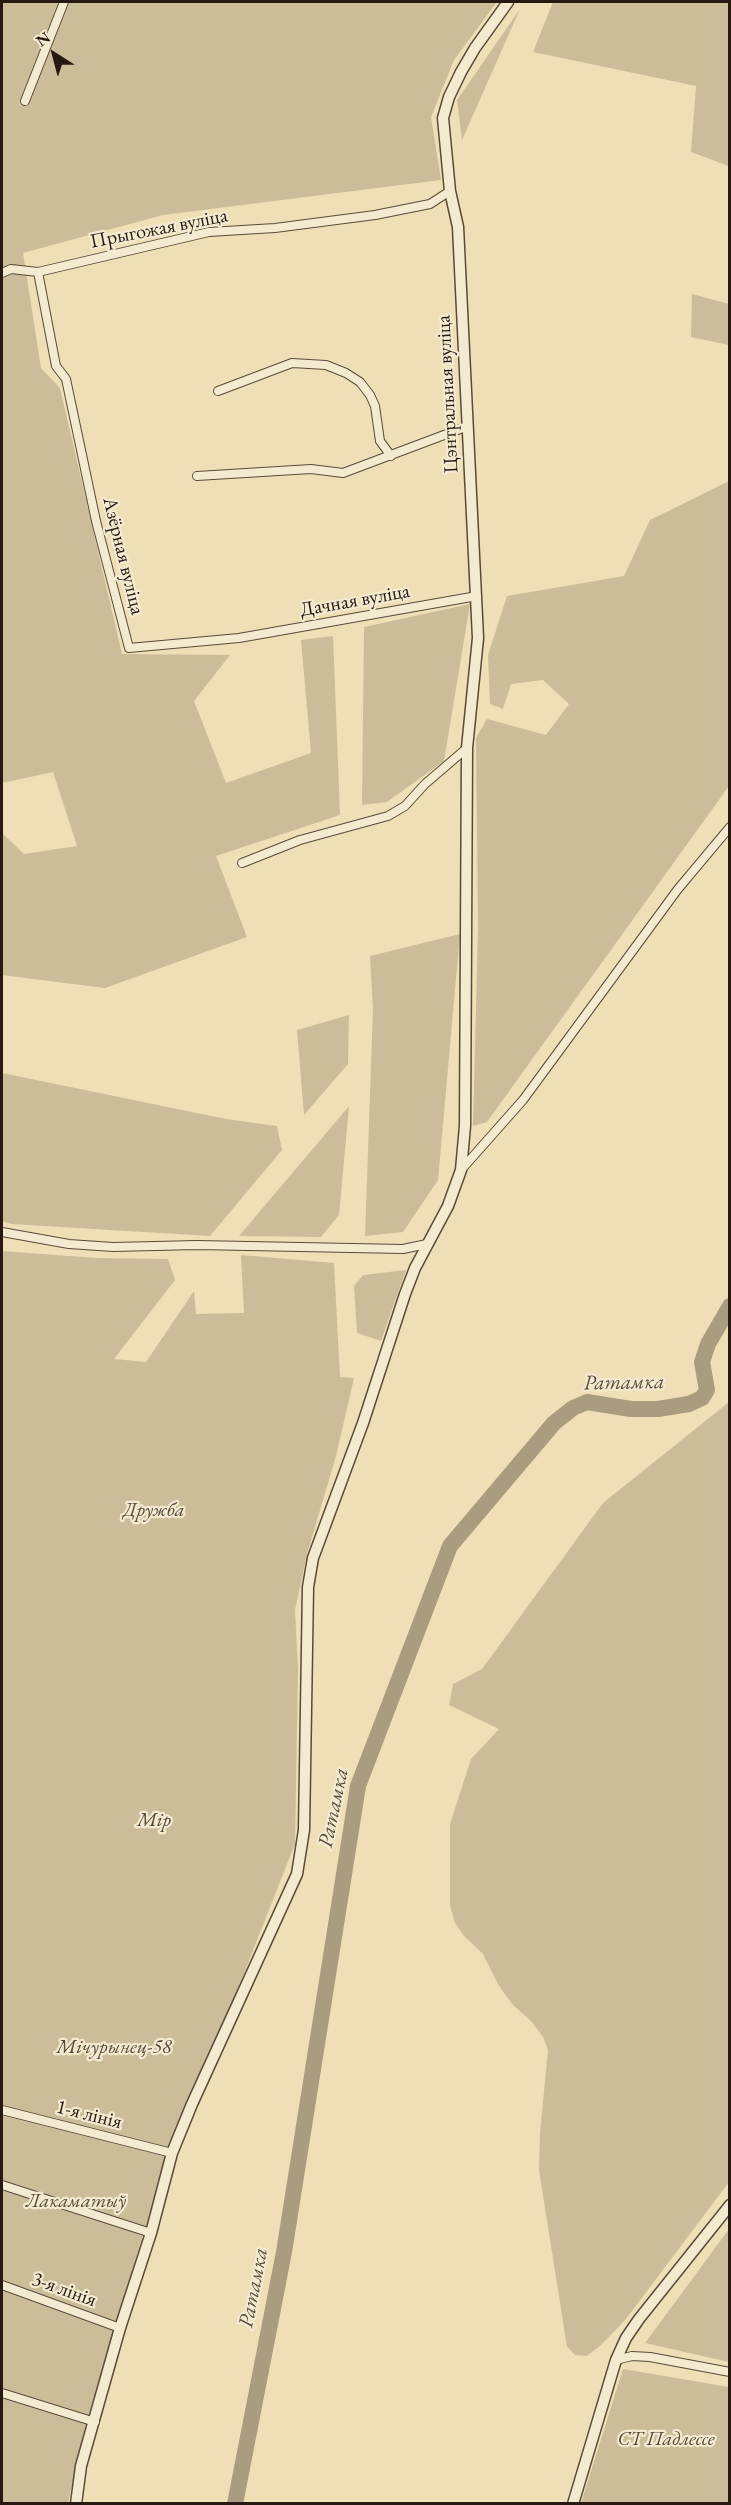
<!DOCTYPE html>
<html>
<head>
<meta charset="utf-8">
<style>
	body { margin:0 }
	#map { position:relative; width:731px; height:2505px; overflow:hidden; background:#eedfb6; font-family:"EB Garamond",serif }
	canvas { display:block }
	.frame { position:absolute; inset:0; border:3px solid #271911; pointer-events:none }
	.north { position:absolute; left:24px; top:24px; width:60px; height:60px; -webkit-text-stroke:4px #f4ead0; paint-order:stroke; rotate:324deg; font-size:16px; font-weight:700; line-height:24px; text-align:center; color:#271911 }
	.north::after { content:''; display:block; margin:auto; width:21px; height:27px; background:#271911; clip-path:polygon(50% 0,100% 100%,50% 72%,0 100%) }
</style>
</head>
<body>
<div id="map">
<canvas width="731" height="2505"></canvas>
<div class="frame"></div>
<div class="north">N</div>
</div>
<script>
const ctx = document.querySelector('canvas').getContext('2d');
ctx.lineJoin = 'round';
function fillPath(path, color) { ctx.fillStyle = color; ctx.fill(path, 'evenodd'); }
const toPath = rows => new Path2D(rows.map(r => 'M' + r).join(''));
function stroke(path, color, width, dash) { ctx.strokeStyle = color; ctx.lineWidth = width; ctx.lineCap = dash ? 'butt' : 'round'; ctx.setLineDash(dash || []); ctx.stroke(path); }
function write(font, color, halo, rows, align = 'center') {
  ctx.font = font + ' "EB Garamond",serif'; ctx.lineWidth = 4.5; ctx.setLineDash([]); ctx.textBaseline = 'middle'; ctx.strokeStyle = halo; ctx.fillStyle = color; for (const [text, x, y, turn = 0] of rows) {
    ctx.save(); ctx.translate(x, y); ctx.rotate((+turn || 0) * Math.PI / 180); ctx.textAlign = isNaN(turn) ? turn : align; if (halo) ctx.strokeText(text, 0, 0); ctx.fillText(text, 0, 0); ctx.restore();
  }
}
const green = toPath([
	[2,2,497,2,454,60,431,117,441,180,163,215,23,253,41,368,60,388,122,654,230,655,194,701,226,783,311,753,301,640,333,636,340,815,216,856,247,937,105,988,2,975,2,833,24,854,77,846,53,772,2,783],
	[553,2,729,2,729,166,691,152,696,86,533,52],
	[520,9,462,140,457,100],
	[692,294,729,304,729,345,691,337],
	[729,481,729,786,487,1122,473,1126,478,930,476,738,487,719,546,735,569,704,543,680,511,684,503,709,490,704,488,655,507,596,624,576,650,520],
	[470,604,444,761,387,802,362,805,364,627],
	[460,934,438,1180,403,1232,365,1236,373,1009,370,956],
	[349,1015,348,1064,304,1115,297,1030],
	[2,1073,226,1119,277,1126,282,1150,210,1236,11,1224,2,1221],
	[349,1106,339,1215,321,1237,239,1236],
	[2,1251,96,1258,168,1259,175,1280,114,1359,146,1362,194,1291,196,1314,244,1313,241,1255,334,1263,340,1377,354,1378,336,1456,307,1554,295,1610,298,1669,295,1844,231,2006,168,2153,86,2423,68,2503,2,2503],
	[406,1270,381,1341,357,1333,354,1286,363,1275],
	[729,1402,729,2182,626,2319,600,2346,587,2356,575,2355,567,2347,539,2170,540,2133,548,2050,543,2037,531,2021,513,2005,499,1986,483,1954,464,1936,455,1923,450,1906,450,1824,471,1759,499,1729,449,1705,453,1684,482,1669,603,1503],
	[729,2229,729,2362,645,2343],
	[623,2369,729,2387,729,2503,581,2503]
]);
const river = toPath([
	[235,2504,284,2252,358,1786,450,1546,554,1423,573,1408,587,1402,631,1409,658,1409,689,1404,702,1398,707,1390,702,1362,708,1344,730,1306]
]);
const minor = toPath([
	[25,101,64,2],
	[38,272,56,366,66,379,96,521,129,648,239,638,477,596],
	[2,273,11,269,38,272,209,232,275,228,375,215,430,204,450,191],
	[218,391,292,363,326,365,346,373,360,382,370,395,375,406,380,441,391,456],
	[197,476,311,469,343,473,468,426],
	[242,863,300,840,388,816,405,806,425,784,467,748],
	[461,1170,523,1100,678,889,730,827],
	[2,1232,69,1244,113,1247,197,1245,403,1249,427,1244],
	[2,2110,172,2153],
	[2,2185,151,2233],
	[2,2285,120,2328],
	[616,2360,632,2356,650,2357,730,2372],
	[2,2393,95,2422]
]);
const tertiary = toPath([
	[76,2504,81,2466,120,2328,151,2233,172,2153,192,2104,297,1874,304,1830,308,1587,313,1558,363,1423,405,1294,415,1268,448,1206,461,1170,465,1126,467,748,478,638,458,227,450,191,443,118,449,97,461,72,475,48,508,2],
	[573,2504,616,2360,626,2338,639,2319,730,2205]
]);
const streetNames = [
	["Прыгожая вуліца",159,229,-11],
	["Цэнтральная вуліца",448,394,-93],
	["Азёрная вуліца",123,556,76],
	["Дачная вуліца",355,601,-10],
	["1-я лінія",89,2115,14],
	["3-я лінія",64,2290,20]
];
const parkNames = [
	["Дружба",154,1511],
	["Мір",154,1821],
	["Мічурынец-58",114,2048],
	["Лакаматыў",76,2202],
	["СТ Падлессе",666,2440]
];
const waterNames = [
	["Ратамка",624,1383,-1],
	["Ратамка",334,1808,-78],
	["Ратамка",254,2288,-79]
];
fillPath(green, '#ccbd9a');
stroke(river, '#aa9c7e', 16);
stroke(minor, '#594a3a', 10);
stroke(tertiary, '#594a3a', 13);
stroke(minor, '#f4ead0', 8);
stroke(tertiary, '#f4ead0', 10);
write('20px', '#271911', '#f4ead0', streetNames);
write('italic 20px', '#594a3a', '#f4ead0', parkNames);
write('italic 21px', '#5b4d3d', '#f4ead0', waterNames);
</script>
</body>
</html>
